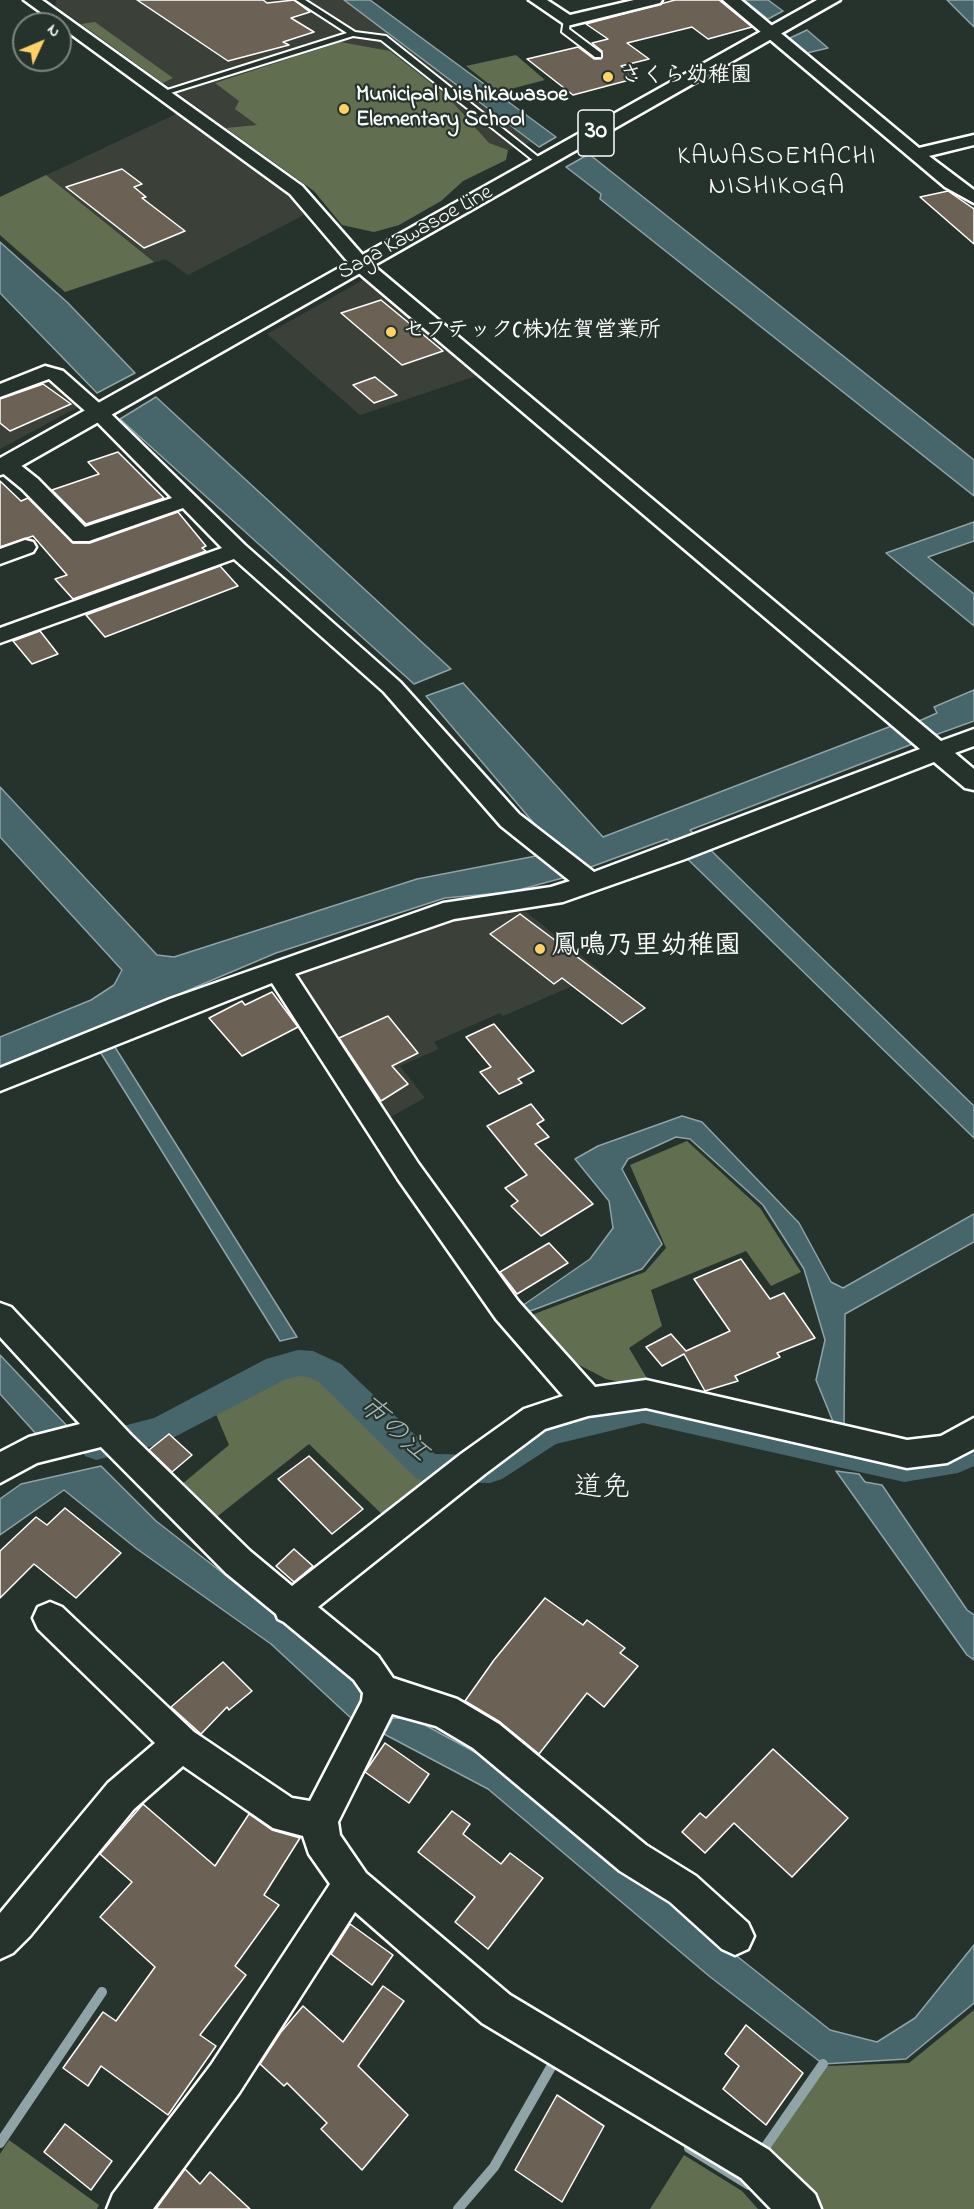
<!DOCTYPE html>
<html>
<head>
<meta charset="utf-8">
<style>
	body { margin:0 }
	#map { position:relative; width:974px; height:2209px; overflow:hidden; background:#26332d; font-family:"Indie Flower",sans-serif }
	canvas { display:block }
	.north { position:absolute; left:12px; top:12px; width:60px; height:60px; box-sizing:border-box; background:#26332d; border:2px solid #7d8581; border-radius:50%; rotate:46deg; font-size:16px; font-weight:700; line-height:24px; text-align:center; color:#fff }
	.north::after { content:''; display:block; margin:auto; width:21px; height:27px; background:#ffd166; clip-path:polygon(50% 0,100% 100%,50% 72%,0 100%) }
</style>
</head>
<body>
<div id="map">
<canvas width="974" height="2209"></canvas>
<div class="north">N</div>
</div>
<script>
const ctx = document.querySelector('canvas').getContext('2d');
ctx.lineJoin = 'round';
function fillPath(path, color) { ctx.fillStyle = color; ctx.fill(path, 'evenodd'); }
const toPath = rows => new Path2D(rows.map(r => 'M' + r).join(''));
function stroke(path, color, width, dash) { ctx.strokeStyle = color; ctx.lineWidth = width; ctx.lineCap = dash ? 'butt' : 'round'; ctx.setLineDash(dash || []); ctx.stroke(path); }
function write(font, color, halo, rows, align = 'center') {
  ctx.font = font + ' "Indie Flower","Klee One",sans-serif'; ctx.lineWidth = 4.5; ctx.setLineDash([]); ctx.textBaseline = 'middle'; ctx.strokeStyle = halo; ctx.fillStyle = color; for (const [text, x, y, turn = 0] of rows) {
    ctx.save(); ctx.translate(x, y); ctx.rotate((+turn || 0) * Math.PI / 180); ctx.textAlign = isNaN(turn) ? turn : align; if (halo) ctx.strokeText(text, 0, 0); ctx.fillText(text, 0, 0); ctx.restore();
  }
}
const built = toPath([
	[56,0,344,0,532,142,508,150,506,160,463,181,441,201,399,225,374,232,342,225,314,191,56,6],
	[178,113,289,193,304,215,188,275,165,259,65,292,0,235,0,197],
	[363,280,476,376,360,415,267,334],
	[50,374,78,407,0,449,0,395],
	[526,912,603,973,503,1016,500,1013,434,1042,439,1049,400,1066,425,1098,383,1121,289,971,443,919,487,913]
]);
const green = toPath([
	[95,22,173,78,163,83,81,24],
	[340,42,390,51,447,96,489,143,508,150,506,160,463,181,441,201,399,225,374,232,342,225,314,191,226,128,257,125,235,109,239,101,215,83],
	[516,55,545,80,499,92,466,66],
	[46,175,154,262,65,292,0,235,0,197],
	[687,1141,760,1208,801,1272,771,1286,746,1251,651,1290,662,1326,629,1348,654,1390,606,1379,566,1358,529,1316,645,1272,666,1248,630,1165],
	[295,1371,321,1375,433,1484,389,1521,309,1444,214,1519,181,1485,229,1445,215,1412],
	[974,2010,974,2209,819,2209,765,2154,827,2066,909,2063],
	[9,2140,99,2205,97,2209,0,2209,0,2154],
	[684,2155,742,2191,758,2209,650,2209]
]);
const water = toPath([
	[344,0,370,0,556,137,539,147,344,0],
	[744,0,768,0,783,11,768,19,744,0],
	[947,0,974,0,974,27,947,0],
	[807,30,828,48,807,53,790,38,807,30],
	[589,154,974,460,974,496,600,199,601,194,566,167,589,154],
	[0,242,68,303,135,373,97,393,0,293,0,242],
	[156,397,451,669,414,684,120,419,156,397],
	[974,522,974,541,928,557,974,594,974,626,886,553,974,522],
	[463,683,603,837,894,725,915,743,690,830,974,1106,974,1138,667,839,588,868,549,841,426,696,463,683],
	[974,690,974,721,935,735,919,721,937,713,934,707,974,690],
	[0,787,157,955,174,957,417,879,541,855,570,876,511,892,445,898,276,953,0,1070,0,1037,91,1000,114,985,122,970,0,837,0,787],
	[113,1044,297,1337,280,1341,99,1050,113,1044],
	[682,1116,702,1122,799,1223,831,1282,843,1288,974,1214,974,1242,845,1314,844,1426,834,1424,816,1380,825,1340,804,1269,763,1205,690,1139,676,1137,628,1159,622,1169,662,1244,642,1269,525,1313,519,1308,590,1259,613,1228,609,1201,575,1159,598,1146,682,1116],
	[0,1355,69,1428,38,1436,0,1394,0,1355],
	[101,1466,156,1521,337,1662,364,1694,352,1719,271,1644,137,1549,64,1490,0,1535,0,1499,21,1484,101,1466],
	[836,1471,859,1474,865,1482,882,1485,967,1610,974,1615,974,1660,967,1655,836,1471],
	[393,1718,414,1719,491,1761,830,2030,877,2042,915,2018,974,1945,974,2003,906,2059,823,2064,709,1976,488,1789,384,1734,393,1718]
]);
const stream = toPath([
	[0,2143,102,1992],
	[766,2146,823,2064],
	[689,2148,749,2185],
	[458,2209,494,2167,551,2067]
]);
const canal = toPath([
	[298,1350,313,1351,341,1364,435,1454,485,1455,537,1422,643,1395,904,1454,951,1446,974,1435,974,1466,958,1473,904,1482,643,1423,556,1444,502,1479,490,1483,428,1482,416,1478,319,1382,309,1377,298,1376,284,1380,161,1444,96,1460,85,1456,80,1446,85,1436,154,1418,266,1359,298,1350]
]);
const building = toPath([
	[137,0,263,0,267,3,294,0,310,12,291,18,314,32,283,42,289,45,228,61,137,0],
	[675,0,719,0,752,27,708,39,692,27,627,43,649,59,621,66,637,78,573,95,527,59,578,47,594,59,601,59,602,51,592,43,608,39,586,24,675,0],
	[122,169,142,184,134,187,146,197,142,198,185,231,144,248,66,187,122,169],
	[948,191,974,209,974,244,920,197,948,191],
	[381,300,443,351,402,365,341,313,381,300],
	[375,377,397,395,374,403,353,385,375,377],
	[43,384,71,404,10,431,0,423,0,399,43,384],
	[118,452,164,498,86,524,52,490,99,474,88,462,118,452],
	[0,481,21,501,28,498,73,543,90,543,178,512,206,546,202,548,206,551,73,599,55,579,67,575,33,536,0,547,0,481],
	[220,566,238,586,105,637,86,615,220,566],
	[40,631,58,654,32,664,13,641,40,631],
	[520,914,608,980,645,1008,622,1024,562,978,554,984,490,934,520,914],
	[272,992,298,1027,242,1056,209,1018,242,1001,245,1005,272,992],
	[388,1016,418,1053,392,1066,408,1084,381,1101,339,1038,388,1016],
	[494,1024,534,1071,518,1079,522,1083,499,1094,480,1072,491,1067,466,1037,494,1024],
	[531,1104,544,1120,537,1124,549,1137,535,1144,593,1204,541,1236,511,1206,518,1201,505,1188,527,1175,487,1126,531,1104],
	[549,1243,568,1263,517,1294,500,1272,549,1243],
	[741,1259,770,1299,784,1293,815,1338,777,1353,780,1357,735,1376,738,1381,705,1391,684,1354,662,1366,646,1347,671,1334,686,1351,730,1331,694,1279,741,1259],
	[169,1434,192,1455,172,1472,149,1450,169,1434],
	[309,1456,363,1509,332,1534,278,1479,309,1456],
	[65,1508,121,1553,76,1598,34,1564,0,1598,0,1551,36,1517,47,1525,65,1508],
	[294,1549,313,1566,294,1582,276,1566,294,1549],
	[545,1598,583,1625,587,1620,625,1648,620,1653,638,1666,604,1707,587,1693,539,1754,500,1722,465,1701,494,1660,545,1598],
	[223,1662,252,1691,229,1710,227,1707,201,1734,171,1707,223,1662],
	[385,1743,429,1774,409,1803,365,1772,385,1743],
	[773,1749,848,1818,792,1877,734,1823,705,1853,682,1832,700,1813,706,1818,773,1749],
	[143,1804,215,1866,249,1814,272,1830,300,1838,264,1895,279,1905,235,1966,246,1975,200,2035,216,2046,168,2115,101,2066,88,2086,63,2068,103,2012,116,2021,155,1967,100,1917,132,1882,100,1854,143,1804],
	[452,1811,470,1824,463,1834,501,1864,510,1853,543,1878,488,1949,455,1922,475,1897,418,1852,452,1811],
	[350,1924,393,1955,372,1985,331,1954,350,1924],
	[383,1986,404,2001,358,2066,408,2115,362,2170,321,2129,327,2123,287,2083,284,2086,260,2064,281,2032,303,2006,343,2042,383,1986],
	[746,2025,803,2073,766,2125,723,2089,739,2066,725,2054,746,2025],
	[557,2095,604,2126,562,2202,515,2170,557,2095],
	[65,2124,112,2161,91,2190,44,2152,65,2124],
	[185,2169,200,2184,210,2172,250,2209,156,2209,185,2169]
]);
const lane = toPath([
	[296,0,305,0,355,32,386,36,546,163,539,165,381,40,353,36,161,96,161,92,347,33,296,0],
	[564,19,570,19,569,29,601,53,601,57,595,57,562,32,564,19]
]);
const street = toPath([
	[24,0,42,0,302,186,368,261,941,741,974,729,974,746,955,753,974,769,974,790,965,788,934,762,685,859,563,902,454,919,295,974,418,1163,518,1301,595,1387,646,1380,907,1440,941,1436,974,1418,974,1449,947,1463,907,1468,646,1408,588,1416,545,1429,485,1474,318,1607,378,1656,393,1678,457,1699,499,1724,646,1845,696,1876,748,1923,754,1936,748,1949,735,1955,722,1949,670,1902,620,1871,473,1748,436,1726,392,1714,338,1822,340,1835,366,1873,510,1995,769,2150,815,2194,821,2209,771,2209,741,2178,482,2023,355,1912,239,2093,153,2209,107,2209,113,2194,211,2065,330,1884,309,1854,303,1836,273,1828,183,1766,134,1809,30,1936,13,1953,0,1959,0,1913,108,1783,155,1743,38,1629,33,1618,38,1607,50,1602,62,1607,194,1732,292,1798,310,1801,362,1701,363,1693,354,1680,284,1622,278,1619,276,1614,226,1573,101,1447,37,1463,0,1483,0,1452,29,1437,80,1424,0,1337,0,1303,11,1307,131,1435,250,1551,292,1586,461,1454,524,1409,563,1396,496,1319,398,1179,272,983,0,1091,0,1068,170,999,443,903,551,887,570,881,501,826,384,692,234,559,0,643,0,628,222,548,183,508,89,541,73,541,22,489,0,471,0,460,14,460,38,479,85,527,172,498,92,417,49,379,0,397,0,384,45,366,63,371,106,409,245,545,400,682,519,814,594,872,920,749,354,269,290,194,24,0],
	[529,0,547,0,570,15,634,0,662,0,660,3,567,26,529,0],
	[723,0,741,0,919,148,974,135,974,145,929,156,974,190,974,203,945,187,723,0],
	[25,540,33,542,36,547,33,552,0,564,0,549,25,540]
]);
const primary = toPath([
	[817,0,840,0,9,473,0,475,0,458,817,0]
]);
const markers = [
	[608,77,6,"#ffd166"],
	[344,109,6,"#ffd166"],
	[391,332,6,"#ffd166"],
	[540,949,6,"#ffd166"]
];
const farPoinames = [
	["さくら幼稚園",620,77],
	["Municipal Nishikawasoe",356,96],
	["Elementary School",356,121],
	["セフテック(株)佐賀営業所",403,332]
];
const farStreetnames = [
	["Saga Kawasoe Line",416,234,-29]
];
const shields = [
	[596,133,36]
];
const shieldNames = [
	["30",596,133]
];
const farQuarternames = [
	["KAWASOEMACHI",777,159],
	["NISHIKOGA",777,189]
];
const poiNames = [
	["鳳鳴乃里幼稚園",552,949]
];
const waterNames = [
	["市の江",392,1431,42]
];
const neighbourhoodNames = [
	["道免",602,1490]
];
fillPath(built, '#3b4139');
fillPath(green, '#616e4f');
fillPath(water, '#46666c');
stroke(water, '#90a3a7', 1.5);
stroke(stream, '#90a3a7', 10);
fillPath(canal, '#46666c');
fillPath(building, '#6b6155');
stroke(building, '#fff', 1.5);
stroke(lane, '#fff', 4);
stroke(street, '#fff', 5);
stroke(primary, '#fff', 5);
fillPath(lane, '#26332d');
fillPath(street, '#26332d');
fillPath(primary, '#26332d');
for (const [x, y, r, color] of markers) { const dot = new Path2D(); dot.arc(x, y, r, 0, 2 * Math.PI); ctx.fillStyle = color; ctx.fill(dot); stroke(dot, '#26332d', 2); }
write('bold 22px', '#fff', '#26332d', farPoinames, 'left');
write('22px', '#fff', '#26332d', farStreetnames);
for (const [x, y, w] of shields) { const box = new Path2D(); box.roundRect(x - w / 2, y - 23, w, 46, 4.5); ctx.fillStyle = '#26332d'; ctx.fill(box); stroke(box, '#fff', 1.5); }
write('bold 26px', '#fff', null, shieldNames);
ctx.letterSpacing = '1.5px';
write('26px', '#fff', '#26332d', farQuarternames);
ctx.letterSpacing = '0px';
write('bold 27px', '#fff', '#26332d', poiNames, 'left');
write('italic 28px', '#acbabd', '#26332d', waterNames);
write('28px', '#fff', '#26332d', neighbourhoodNames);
</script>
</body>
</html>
